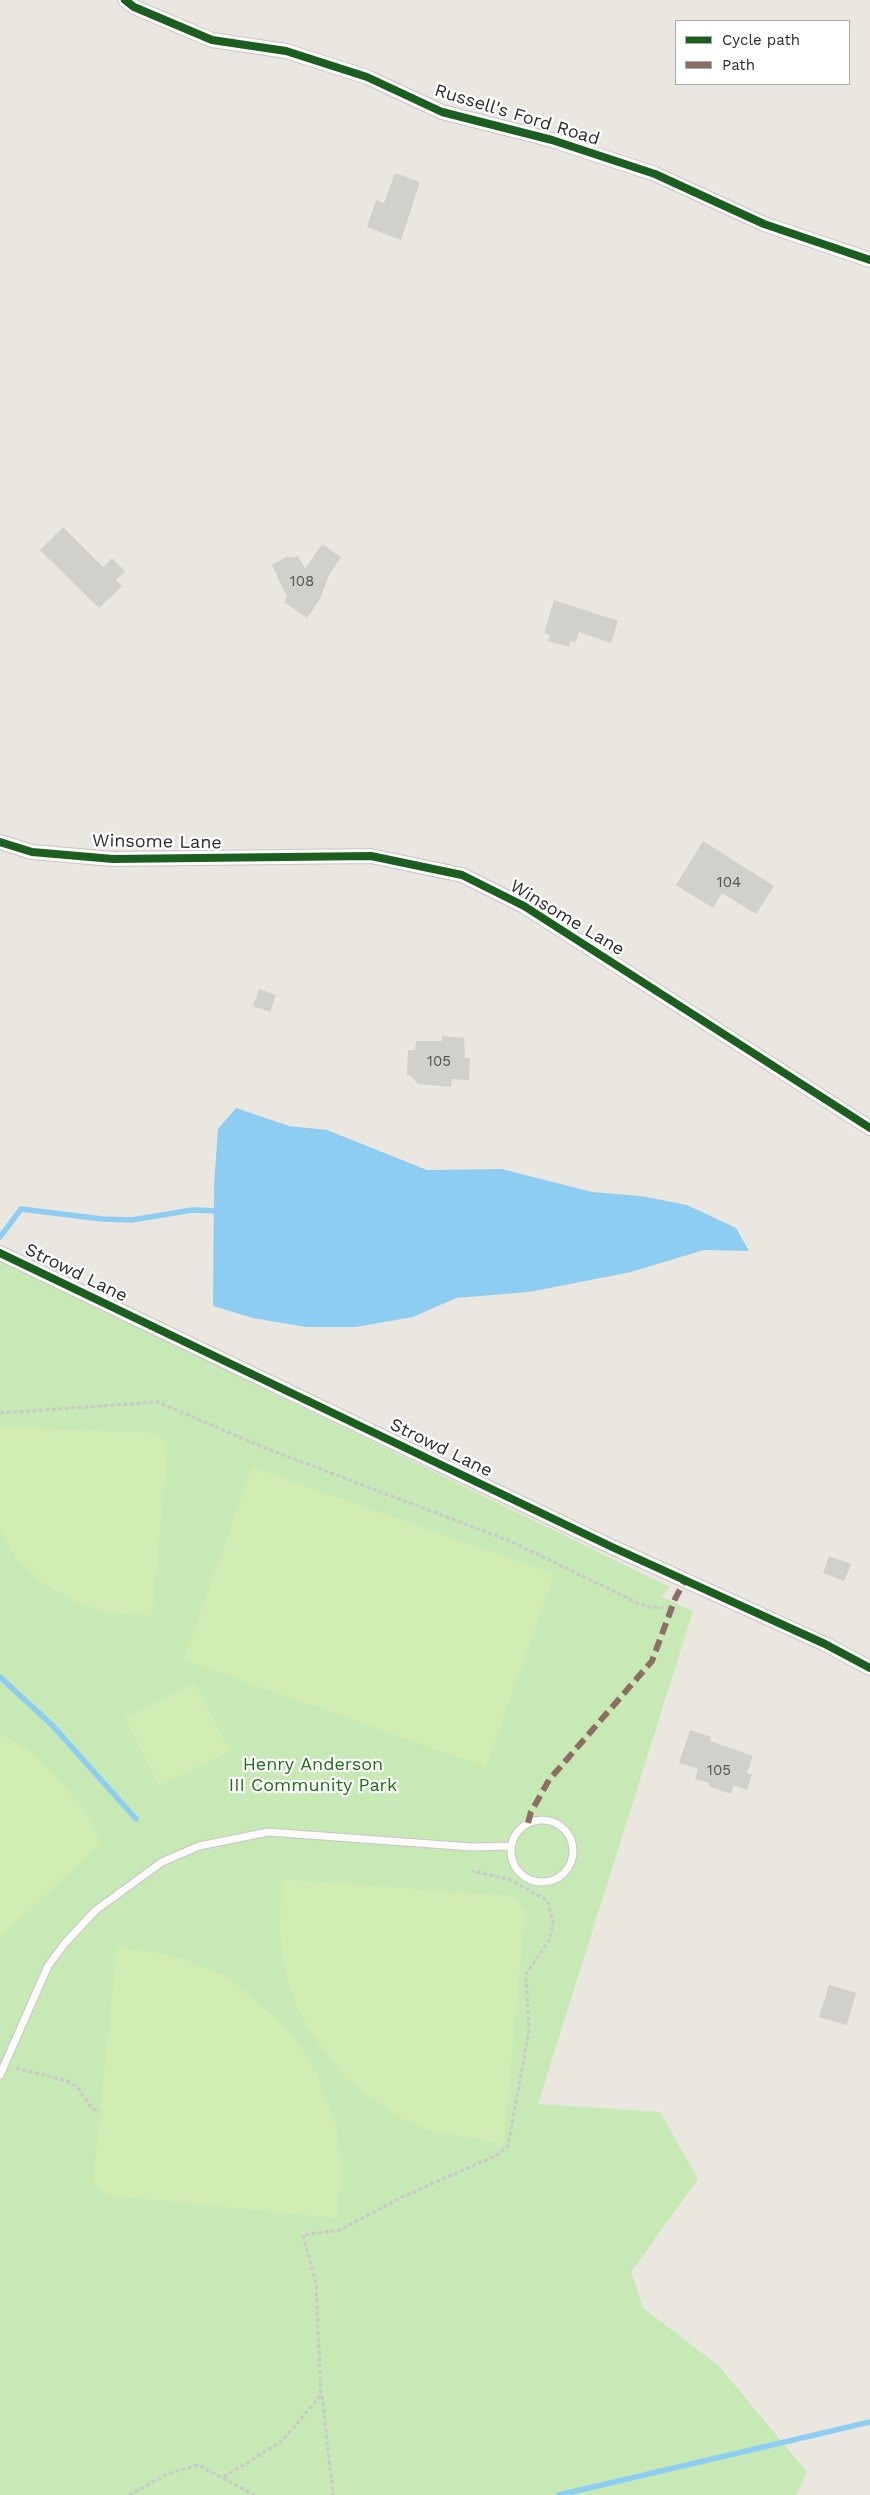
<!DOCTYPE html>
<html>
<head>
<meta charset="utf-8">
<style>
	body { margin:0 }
	#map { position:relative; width:870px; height:2495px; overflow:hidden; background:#eae7e0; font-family:"Work Sans",sans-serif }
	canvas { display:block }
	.legend { position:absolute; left:675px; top:20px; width:175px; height:65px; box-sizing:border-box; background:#fff; border:1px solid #aaa; margin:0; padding:6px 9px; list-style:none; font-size:15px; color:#2b2b2b }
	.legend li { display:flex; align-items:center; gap:10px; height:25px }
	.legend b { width:25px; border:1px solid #aaa }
</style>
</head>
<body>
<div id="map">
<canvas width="870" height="2495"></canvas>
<ul class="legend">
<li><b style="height:6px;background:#1b5e20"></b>Cycle path</li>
<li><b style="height:6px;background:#8d6e63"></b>Path</li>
</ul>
</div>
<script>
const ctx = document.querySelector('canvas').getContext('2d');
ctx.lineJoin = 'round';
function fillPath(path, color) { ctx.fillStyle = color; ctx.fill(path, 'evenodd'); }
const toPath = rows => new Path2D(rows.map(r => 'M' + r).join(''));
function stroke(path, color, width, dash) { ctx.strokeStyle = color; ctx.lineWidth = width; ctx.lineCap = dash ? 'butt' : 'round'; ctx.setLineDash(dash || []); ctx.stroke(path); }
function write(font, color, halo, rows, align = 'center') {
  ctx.font = font + ' "Work Sans",sans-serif'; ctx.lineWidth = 4.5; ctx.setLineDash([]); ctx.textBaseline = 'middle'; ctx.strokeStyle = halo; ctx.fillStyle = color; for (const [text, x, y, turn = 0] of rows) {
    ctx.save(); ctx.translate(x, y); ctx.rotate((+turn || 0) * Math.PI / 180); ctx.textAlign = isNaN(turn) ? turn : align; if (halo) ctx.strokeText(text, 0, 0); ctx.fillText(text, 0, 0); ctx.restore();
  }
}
const green = toPath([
	[0,1260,670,1587,661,1596,693,1611,538,2104,660,2112,698,2179,631,2272,643,2308,718,2365,807,2472,796,2495,0,2495]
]);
const pitch = toPath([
	[0,1427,157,1433,168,1445,152,1616,106,1612,77,1603,41,1582,16,1558,0,1530],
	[252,1467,554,1574,486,1767,184,1660],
	[195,1683,230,1751,159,1786,125,1718],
	[0,1733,29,1751,55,1775,82,1807,101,1843,0,1938],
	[281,1879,513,1896,525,1910,504,2144,430,2131,404,2120,360,2091,340,2072,308,2028,297,2007,285,1972,280,1935],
	[117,1947,152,1952,183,1959,229,1978,279,2021,300,2045,316,2073,336,2124,341,2167,338,2218,104,2195,93,2181]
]);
const water = toPath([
	[236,1108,289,1126,327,1130,427,1170,502,1169,592,1192,641,1196,687,1205,736,1228,749,1251,704,1250,631,1272,529,1292,456,1298,413,1317,356,1327,306,1327,253,1318,213,1306,214,1185,218,1129]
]);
const stream = toPath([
	[0,1237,21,1209,102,1219,132,1220,192,1210,221,1211],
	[0,1677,53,1726,136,1819],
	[559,2495,870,2422]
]);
const building = toPath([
	[395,173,420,182,401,240,367,227,376,200,384,203],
	[63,527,103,567,112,558,125,571,116,580,122,586,99,608,40,550],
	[322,544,341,557,329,575,320,599,307,618,284,602,287,597,272,565,288,556,289,558,298,556,305,569],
	[554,600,618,621,611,643,579,632,576,642,570,641,569,647,548,641,550,635,544,633],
	[703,841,774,886,756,914,722,893,713,908,676,885],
	[259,989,276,995,270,1012,253,1006],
	[442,1036,464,1038,465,1058,470,1058,469,1080,452,1079,451,1087,418,1084,411,1076,407,1075,408,1050,415,1050,416,1041,442,1041],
	[829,1556,851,1564,844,1581,823,1573],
	[690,1730,711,1737,710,1741,753,1756,747,1773,752,1775,747,1790,734,1785,731,1794,708,1786,709,1783,695,1779,698,1769,679,1763],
	[829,1985,856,1993,847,2025,819,2017]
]);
const path = toPath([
	[0,1413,158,1402,265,1448,510,1541,638,1603,649,1607,671,1608],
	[16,2068,67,2081,77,2087,92,2108,100,2112],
	[322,2396,333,2495],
	[224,2477,282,2441,321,2395,316,2284,303,2235,340,2230,402,2197,497,2155,508,2146,529,2031,526,1974,550,1939,553,1921,547,1900,508,1879,472,1871],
	[129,2495,167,2474,198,2465,255,2495]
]);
const lane = toPath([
	'511 1851a31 31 0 1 1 62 0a31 31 0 1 1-62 0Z',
	[0,2075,48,1966,65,1943,96,1910,162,1862,199,1846,268,1832,472,1847,511,1846]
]);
const street = toPath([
	[125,0,134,7,212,40,286,51,367,77,442,112,552,140,655,174,764,224,870,260],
	[0,842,32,852,113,859,371,856,462,875,524,906,870,1128],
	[0,1253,612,1547,825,1644,870,1668]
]);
const quiet = toPath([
	[528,1823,531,1812,549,1780,652,1661,675,1599,685,1580]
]);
const cycleway = toPath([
	[125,0,134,7,212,40,286,51,367,77,442,112,552,140,655,174,764,224,870,260],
	[0,842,32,852,113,859,371,856,462,875,524,906,870,1128],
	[0,1253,612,1547,825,1644,870,1668]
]);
const numberNames = [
	["108",302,582],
	["104",729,883],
	["105",439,1062],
	["105",719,1771]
];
const streetNames = [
	["Russell's Ford Road",517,115,17],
	["Winsome Lane",157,842,1],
	["Winsome Lane",567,918,31],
	["Strowd Lane",76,1273,26],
	["Strowd Lane",441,1448,26]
];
const parkNames = [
	["Henry Anderson",313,1765],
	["III Community Park",313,1786]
];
fillPath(green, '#c6e9b6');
fillPath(pitch, '#d1edb3');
fillPath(water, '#8ecdf2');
stroke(stream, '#8ecdf2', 5.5);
fillPath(building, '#d2d0cb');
stroke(lane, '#c7c6c6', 9);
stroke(street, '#c7c6c6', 16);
stroke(path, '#cac9c8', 3, [4, 2.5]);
stroke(lane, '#fcfbfa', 7);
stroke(street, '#fcfbfa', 14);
stroke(quiet, '#8d6e63', 6, [12, 6]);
stroke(cycleway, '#1b5e20', 8);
write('15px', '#565554', null, numberNames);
write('18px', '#2b2b2b', '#fff', streetNames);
write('18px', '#1d7014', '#fff', parkNames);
</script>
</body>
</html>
